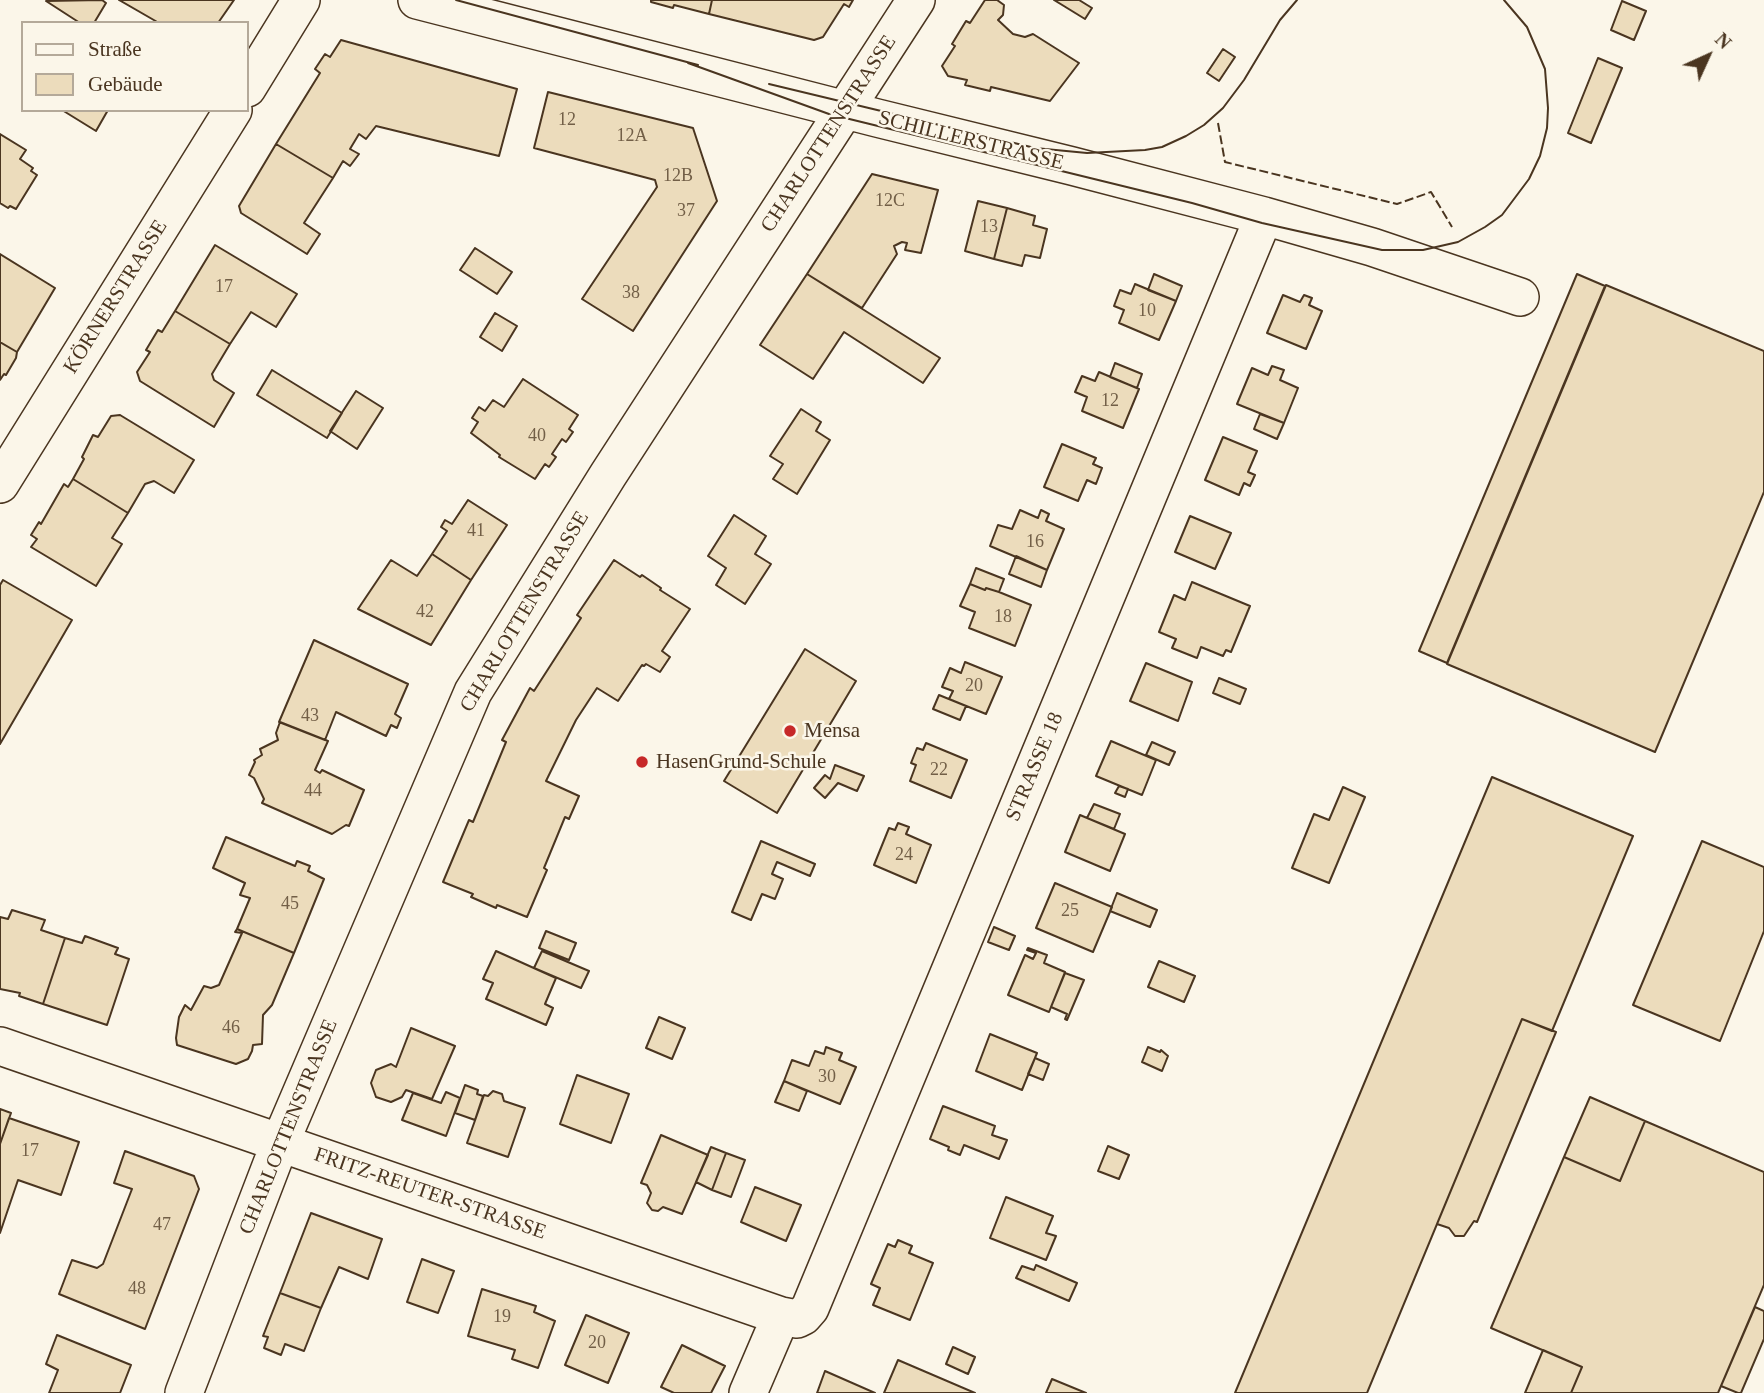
<!DOCTYPE html>
<html>
<head>
<meta charset="utf-8">
<style>
	body { margin:0 }
	#map { position:relative; width:1764px; height:1393px; overflow:hidden; background:#fbf6e9; font-family:Georgia,serif }
	canvas { display:block }
	.legend { position:absolute; left:21px; top:21px; width:228px; height:91px; box-sizing:border-box; background:#fbf6e9; border:2px solid #b4a999; margin:0; padding:9px 12px; list-style:none; font-size:21px; color:#4a3520 }
	.legend li { display:flex; align-items:center; gap:14px; height:35px }
	.legend b { width:35px; border:2px solid #b4a999 }
	.north { position:absolute; left:1673px; top:21px; width:70px; height:70px; -webkit-text-stroke:5px #fbf6e9; paint-order:stroke; rotate:45deg; font-size:19px; font-weight:700; line-height:28px; text-align:center; color:#4a3520 }
	.north::after { content:''; display:block; margin:auto; width:24px; height:32px; background:#4a3520; clip-path:polygon(50% 0,100% 100%,50% 72%,0 100%) }
</style>
</head>
<body>
<div id="map">
<canvas width="1764" height="1393"></canvas>
<ul class="legend">
<li><b style="height:9px;background:#fbf6e9"></b>Straße</li>
<li><b style="height:19px;background:#ecdcbc"></b>Gebäude</li>
</ul>
<div class="north">N</div>
</div>
<script>
const ctx = document.querySelector('canvas').getContext('2d');
ctx.lineJoin = 'round';
function fillPath(path, color) { ctx.fillStyle = color; ctx.fill(path, 'evenodd'); }
const toPath = rows => new Path2D(rows.map(r => 'M' + r).join(''));
function stroke(path, color, width, dash) { ctx.strokeStyle = color; ctx.lineWidth = width; ctx.lineCap = dash ? 'butt' : 'round'; ctx.setLineDash(dash || []); ctx.stroke(path); }
function write(font, color, halo, rows, align = 'center') {
  ctx.font = font + ' Georgia,serif'; ctx.lineWidth = 5; ctx.setLineDash([]); ctx.textBaseline = 'middle'; ctx.strokeStyle = halo; ctx.fillStyle = color; for (const [text, x, y, turn = 0] of rows) {
    ctx.save(); ctx.translate(x, y); ctx.rotate((+turn || 0) * Math.PI / 180); ctx.textAlign = isNaN(turn) ? turn : align; if (halo) ctx.strokeText(text, 0, 0); ctx.fillText(text, 0, 0); ctx.restore();
  }
}
const building = toPath([
	[102,0,106,3,94,23,80,23,46,1,102,0],
	[119,0,234,0,218,23,159,23,119,0],
	[651,0,712,0,709,14,674,5,673,8,651,2,651,0],
	[712,0,853,0,849,7,844,4,823,37,814,40,709,14,712,0],
	[985,0,997,0,1004,5,1003,15,998,20,1013,34,1025,37,1033,34,1079,63,1050,101,991,87,990,91,965,85,967,80,948,76,942,66,955,46,952,44,966,21,970,23,985,0],
	[1054,0,1079,0,1092,8,1085,19,1054,0],
	[1622,1,1646,11,1634,40,1611,30,1622,1],
	[341,40,517,89,499,156,376,126,366,139,359,134,350,149,359,154,350,166,343,161,333,178,276,144,320,73,315,69,325,54,330,57,341,40],
	[1223,49,1235,57,1219,81,1207,73,1223,49],
	[1598,58,1622,68,1591,143,1568,133,1598,58],
	[548,92,693,128,717,201,633,331,582,299,657,187,655,180,534,148,548,92],
	[62,110,108,110,96,131,62,110],
	[0,134,26,150,20,159,33,168,31,171,37,175,16,209,10,206,8,208,0,203,0,134],
	[276,144,333,178,304,223,320,234,307,254,241,213,239,206,276,144],
	[872,174,938,190,921,253,905,250,907,243,902,242,894,246,897,254,862,308,807,274,872,174],
	[978,201,1007,208,994,259,965,251,978,201],
	[1007,208,1035,216,1033,225,1047,229,1040,258,1025,255,1022,266,994,259,1007,208],
	[215,245,297,294,276,327,251,312,230,344,175,311,215,245],
	[475,248,512,272,497,294,460,270,475,248],
	[0,254,55,288,17,352,0,342,0,254],
	[807,274,940,358,923,383,844,332,813,379,760,345,807,274],
	[1154,274,1182,286,1176,301,1148,290,1154,274],
	[1577,274,1605,286,1447,663,1419,651,1577,274],
	[1135,284,1176,301,1159,340,1119,323,1124,310,1114,306,1120,290,1131,294,1135,284],
	[1606,285,1764,351,1764,492,1655,752,1447,664,1606,285],
	[1283,295,1300,302,1304,295,1312,298,1309,305,1322,311,1306,349,1267,333,1283,295],
	[175,311,230,344,212,374,214,380,234,393,214,427,140,381,137,372,150,352,146,350,158,330,162,332,175,311],
	[495,313,517,326,502,351,480,337,495,313],
	[0,342,17,352,16,358,6,375,4,374,0,380,0,342],
	[1115,363,1142,374,1137,388,1110,377,1115,363],
	[1272,366,1284,370,1280,380,1298,388,1284,423,1237,404,1252,368,1268,375,1272,366],
	[272,370,342,413,327,438,257,395,272,370],
	[1099,372,1139,389,1123,428,1082,411,1087,397,1075,392,1082,376,1095,381,1099,372],
	[523,379,578,415,569,429,573,432,566,442,562,439,552,454,556,457,549,467,545,464,535,479,499,457,500,455,471,433,478,422,472,418,479,407,485,411,493,400,504,407,523,379],
	[356,391,383,408,357,449,330,431,356,391],
	[801,409,821,422,816,431,830,440,797,494,773,479,783,464,770,456,801,409],
	[1260,414,1284,423,1277,439,1254,429,1260,414],
	[120,415,194,460,174,493,154,481,145,484,128,513,73,479,84,459,82,457,93,435,98,437,111,416,120,415],
	[1223,437,1257,451,1248,472,1255,475,1250,486,1244,483,1239,495,1205,480,1223,437],
	[1062,444,1096,458,1093,464,1102,468,1096,484,1087,480,1078,501,1044,487,1062,444],
	[73,479,128,513,112,538,122,544,96,586,31,547,37,539,31,535,39,522,41,524,64,484,68,487,73,479],
	[468,500,507,525,471,580,432,554,447,531,441,527,445,520,452,524,468,500],
	[1020,510,1038,518,1041,510,1049,514,1046,521,1064,529,1047,570,990,546,998,525,1012,529,1020,510],
	[734,515,766,536,755,554,771,564,745,604,716,585,726,568,708,556,734,515],
	[1190,516,1231,533,1215,569,1175,552,1190,516],
	[432,554,471,580,431,645,358,609,391,560,417,576,432,554],
	[1016,556,1047,570,1041,587,1009,574,1016,556],
	[614,560,640,577,642,575,661,588,660,590,690,609,662,651,670,657,660,672,646,664,644,666,642,665,618,701,597,688,576,720,546,781,579,796,569,819,565,817,544,868,547,870,527,917,497,905,496,908,471,897,473,894,443,882,469,820,473,822,506,742,502,740,530,688,534,691,581,618,577,615,614,560],
	[976,568,1004,579,999,592,986,588,985,590,970,584,976,568],
	[3,580,72,620,0,744,0,585,3,580],
	[1192,582,1250,606,1231,652,1226,650,1223,656,1201,647,1197,658,1172,648,1176,639,1159,632,1174,595,1185,600,1192,582],
	[970,584,985,590,986,588,999,592,1031,605,1015,646,969,628,975,612,960,606,970,584],
	[314,640,408,684,395,714,401,718,397,728,391,725,386,736,336,712,325,740,279,722,314,640],
	[805,649,856,681,777,813,724,781,805,649],
	[965,662,1002,677,986,714,949,699,953,691,942,687,950,668,961,673,965,662],
	[1146,663,1192,682,1178,721,1130,701,1146,663],
	[1219,678,1246,689,1240,704,1213,693,1219,678],
	[939,695,966,706,960,720,933,709,939,695],
	[280,722,328,741,315,770,320,773,322,770,364,790,349,826,346,825,332,834,262,803,264,799,254,778,249,775,255,762,254,760,262,755,260,749,278,740,276,733,280,722],
	[1111,741,1156,760,1142,795,1096,776,1111,741],
	[1152,742,1175,752,1169,765,1146,755,1152,742],
	[926,743,967,760,951,798,910,781,916,765,911,763,917,748,923,750,926,743],
	[835,765,864,776,857,791,838,783,825,798,814,788,825,775,830,779,835,765],
	[1492,777,1633,836,1552,1031,1522,1019,1367,1393,1235,1393,1492,777],
	[1119,786,1128,789,1125,797,1115,793,1119,786],
	[1343,787,1365,797,1329,883,1292,868,1314,814,1329,820,1343,787],
	[1094,804,1120,814,1114,829,1087,818,1094,804],
	[1080,815,1125,834,1110,871,1065,852,1080,815],
	[898,823,909,827,906,834,931,845,916,883,874,865,889,828,895,830,898,823],
	[226,837,295,866,297,861,310,866,308,871,324,879,294,953,237,929,250,898,240,895,245,883,213,868,226,837],
	[761,841,815,864,810,876,777,862,772,874,783,879,775,899,762,894,751,920,732,912,761,841],
	[1702,841,1764,867,1764,931,1720,1041,1633,1005,1702,841],
	[1055,883,1112,907,1093,952,1036,928,1055,883],
	[1117,893,1157,910,1150,927,1110,911,1117,893],
	[12,910,45,920,41,930,65,938,43,1004,19,996,20,993,0,989,0,917,8,919,12,910],
	[994,927,1015,936,1009,950,988,942,994,927],
	[237,929,294,953,272,1005,263,1015,262,1044,253,1045,252,1051,248,1059,236,1064,177,1045,176,1038,179,1017,185,1005,191,1010,204,986,211,988,219,985,242,933,235,932,237,929],
	[546,931,576,943,569,960,539,948,546,931],
	[85,936,118,948,115,954,129,959,107,1025,43,1004,65,938,82,943,85,936],
	[1028,948,1047,955,1044,963,1065,972,1049,1012,1008,995,1025,955,1033,959,1036,953,1027,950,1028,948],
	[496,951,556,978,545,1004,553,1008,546,1025,486,999,493,983,483,979,496,951],
	[542,951,589,971,581,988,534,968,542,951],
	[1159,961,1195,976,1184,1002,1148,987,1159,961],
	[1065,973,1084,980,1067,1020,1065,1019,1067,1014,1051,1007,1065,973],
	[659,1017,685,1028,672,1059,646,1048,659,1017],
	[1522,1019,1556,1032,1477,1222,1474,1221,1464,1236,1455,1236,1449,1228,1437,1224,1522,1019],
	[411,1028,455,1046,432,1099,406,1090,402,1097,391,1102,376,1097,371,1083,376,1070,391,1064,396,1067,411,1028],
	[990,1034,1037,1053,1022,1090,976,1071,990,1034],
	[826,1047,842,1053,839,1060,856,1067,840,1104,784,1081,792,1060,809,1066,815,1051,824,1054,826,1047],
	[1148,1047,1160,1052,1161,1050,1168,1056,1162,1071,1142,1062,1148,1047],
	[1035,1058,1049,1064,1043,1080,1028,1074,1035,1058],
	[577,1075,629,1094,611,1143,560,1124,577,1075],
	[784,1081,807,1091,799,1111,775,1102,784,1081],
	[465,1085,478,1090,477,1094,483,1096,475,1120,455,1113,465,1085],
	[493,1091,502,1094,504,1101,525,1108,508,1157,467,1143,484,1095,488,1096,493,1091],
	[446,1092,460,1098,446,1136,402,1120,413,1093,441,1103,446,1092],
	[1590,1097,1645,1121,1620,1181,1564,1157,1590,1097],
	[943,1106,995,1126,992,1135,1007,1140,999,1159,964,1145,960,1155,948,1150,949,1147,930,1139,943,1106],
	[0,1109,11,1113,0,1144,0,1109],
	[9,1118,79,1142,61,1195,18,1180,0,1233,0,1144,9,1118],
	[1645,1121,1764,1172,1764,1285,1718,1393,1571,1393,1582,1367,1491,1328,1564,1157,1620,1181,1645,1121],
	[661,1135,708,1155,682,1214,663,1207,658,1211,652,1210,647,1203,651,1193,647,1185,641,1183,661,1135],
	[1108,1146,1129,1155,1119,1179,1098,1171,1108,1146],
	[711,1147,726,1153,712,1190,696,1182,711,1147],
	[125,1151,194,1176,199,1189,145,1329,59,1294,72,1260,97,1268,103,1264,132,1189,114,1183,125,1151],
	[726,1153,745,1160,731,1197,712,1190,726,1153],
	[755,1187,801,1205,786,1241,741,1222,755,1187],
	[1006,1197,1053,1216,1046,1233,1056,1236,1046,1260,990,1238,1006,1197],
	[311,1213,382,1239,368,1279,339,1267,321,1308,280,1293,311,1213],
	[898,1240,912,1246,909,1253,933,1263,910,1320,873,1305,880,1288,871,1284,888,1244,895,1247,898,1240],
	[422,1259,454,1271,438,1313,407,1302,422,1259],
	[1036,1265,1077,1283,1069,1301,1016,1278,1022,1266,1034,1270,1036,1265],
	[482,1289,536,1306,534,1312,555,1321,538,1368,512,1359,515,1350,468,1336,482,1289],
	[280,1293,321,1308,304,1351,285,1344,281,1355,264,1348,268,1337,263,1336,280,1293],
	[1755,1307,1764,1311,1764,1339,1741,1393,1738,1393,1721,1386,1755,1307],
	[586,1315,629,1333,608,1383,565,1365,586,1315],
	[57,1335,131,1365,120,1393,49,1393,58,1370,46,1364,57,1335],
	[682,1345,725,1366,711,1393,674,1393,661,1387,682,1345],
	[953,1347,975,1357,968,1374,946,1364,953,1347],
	[1543,1350,1582,1367,1571,1393,1525,1393,1543,1350],
	[898,1360,975,1393,884,1393,898,1360],
	[825,1371,875,1393,817,1393,825,1371],
	[1052,1379,1086,1393,1046,1393,1052,1379]
]);
const minor = toPath([
	[417,0,877,118,1072,166,1264,216,1372,247,1520,297],
	[247,88,301,0],
	[0,484,233,110],
	[0,1046,781,1316,797,1319,803,1316,810,1308,1264,216],
	[184,1393,280,1143,473,692,608,475,916,0],
	[748,1393,781,1316]
]);
const tram = toPath([
	[456,0,698,65],
	[688,63,829,114,1192,203,1262,223,1382,250,1423,250,1458,242,1485,227,1502,215,1529,179,1540,156,1547,128,1548,108,1545,69,1527,27,1504,0],
	[769,84,1035,148,1087,153,1145,150,1162,147,1186,136,1204,125,1223,108,1244,80,1280,20,1297,0]
]);
const fence = toPath([
	[1218,123,1225,162,1397,204,1431,192,1452,227]
]);
const markers = [
	[790,731,7,"#c62828"],
	[642,762,7,"#c62828"]
];
const numberNames = [
	["12",567,120],
	["12A",632,136],
	["12B",678,176],
	["12C",890,201],
	["37",686,211],
	["13",989,227],
	["17",224,287],
	["38",631,293],
	["10",1147,311],
	["12",1110,401],
	["40",537,436],
	["41",476,531],
	["16",1035,542],
	["42",425,612],
	["18",1003,617],
	["20",974,686],
	["43",310,716],
	["22",939,770],
	["44",313,791],
	["24",904,855],
	["45",290,904],
	["25",1070,911],
	["46",231,1028],
	["30",827,1077],
	["17",30,1151],
	["47",162,1225],
	["48",137,1289],
	["19",502,1317],
	["20",597,1343]
];
const streetNames = [
	["CHARLOTTENSTRASSE",829,134,-57],
	["SCHILLERSTRASSE",971,141,14],
	["KÖRNERSTRASSE",116,297,-58],
	["CHARLOTTENSTRASSE",525,612,-59],
	["STRASSE 18",1035,767,-67],
	["CHARLOTTENSTRASSE",289,1127,-68],
	["FRITZ-REUTER-STRASSE",430,1194,19]
];
const poiNames = [
	["Mensa",804,731],
	["HasenGrund-Schule",656,762]
];
fillPath(building, '#ecdcbc');
stroke(building, '#4a3520', 2);
stroke(minor, '#4a3520', 40);
stroke(minor, '#fbf6e9', 37);
stroke(tram, '#4a3520', 2);
stroke(fence, '#4a3520', 2, [9, 3.5]);
for (const [x, y, r, color] of markers) { const dot = new Path2D(); dot.arc(x, y, r, 0, 2 * Math.PI); ctx.fillStyle = color; ctx.fill(dot); stroke(dot, '#fbf6e9', 2.5); }
write('18px', '#725f47', null, numberNames);
write('21px', '#4a3520', '#fbf6e9', streetNames);
write('21px', '#4a3520', '#fbf6e9', poiNames, 'left');
</script>
</body>
</html>
